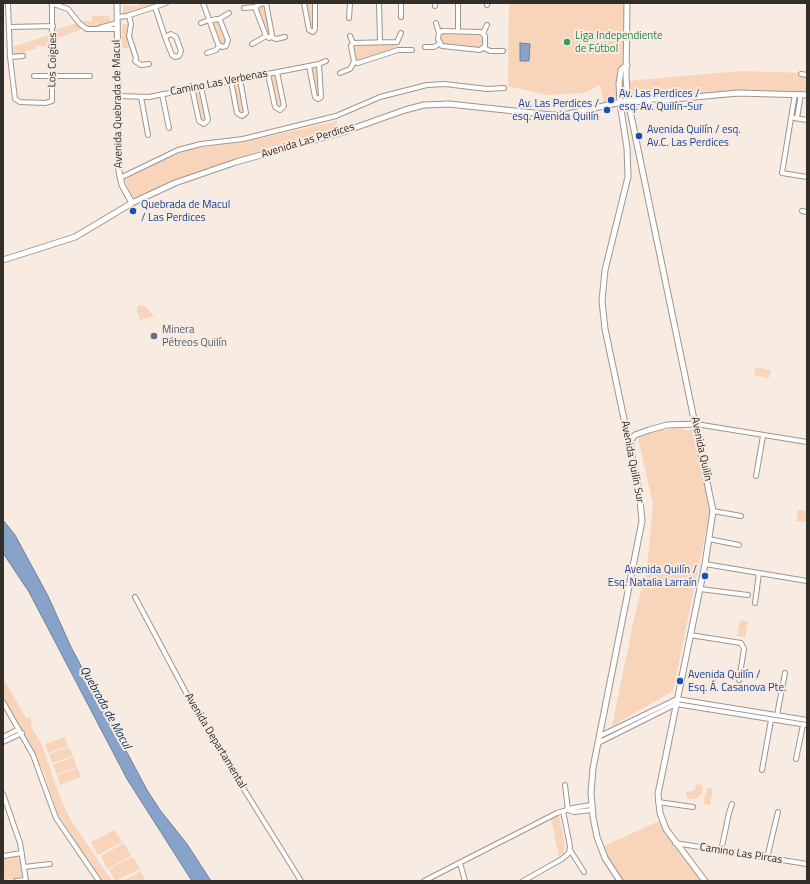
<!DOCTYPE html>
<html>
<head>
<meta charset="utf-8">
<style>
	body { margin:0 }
	#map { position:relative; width:810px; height:884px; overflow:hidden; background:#f7ebe2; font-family:"Titillium Web",sans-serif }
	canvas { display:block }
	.frame { position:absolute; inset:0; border:4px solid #322e2a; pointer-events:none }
</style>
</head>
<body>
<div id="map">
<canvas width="810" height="884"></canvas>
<div class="frame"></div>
</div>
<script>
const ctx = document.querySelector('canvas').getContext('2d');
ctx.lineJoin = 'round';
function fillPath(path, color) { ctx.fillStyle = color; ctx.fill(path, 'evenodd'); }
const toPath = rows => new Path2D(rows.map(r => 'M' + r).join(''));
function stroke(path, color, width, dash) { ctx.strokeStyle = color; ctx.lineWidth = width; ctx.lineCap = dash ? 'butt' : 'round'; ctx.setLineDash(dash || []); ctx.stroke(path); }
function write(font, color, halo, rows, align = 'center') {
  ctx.font = font + ' "Titillium Web",sans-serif'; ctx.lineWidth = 4; ctx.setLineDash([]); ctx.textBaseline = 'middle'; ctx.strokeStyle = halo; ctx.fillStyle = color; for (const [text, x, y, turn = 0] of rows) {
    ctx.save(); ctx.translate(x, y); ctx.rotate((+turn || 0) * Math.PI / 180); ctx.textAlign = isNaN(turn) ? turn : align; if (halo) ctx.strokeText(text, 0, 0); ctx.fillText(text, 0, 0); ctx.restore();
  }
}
const green = toPath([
	[144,3,159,3,128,14,123,14,123,5,136,6],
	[306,3,313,3,312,30,310,28],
	[509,3,625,3,625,81,742,71,807,73,807,92,743,91,604,105,600,85,584,93,548,95,508,86],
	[264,5,269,33,266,34,258,9,258,7],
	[92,16,110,16,110,23,92,28,82,21,92,21],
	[218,21,226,42,221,44,213,23],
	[77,23,82,29,55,39,55,30],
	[122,24,130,24,128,38,132,48,122,48],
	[442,33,480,33,483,36,483,46,480,48,443,44,439,37],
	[49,35,49,46,36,46,36,49,25,51,25,54,14,56,13,47],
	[354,44,396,44,397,47,395,50,355,61,353,48],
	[317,66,319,95,318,96,311,67],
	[275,75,282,106,280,107,277,106,270,76],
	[238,82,245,113,243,114,239,113,233,83],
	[200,89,206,120,205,121,201,120,195,90],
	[337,121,338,131,234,161,163,186,134,199,124,179,160,161,191,149,244,142],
	[142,305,147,308,154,316,140,320,137,311,138,306],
	[756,367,771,370,769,378,754,375],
	[679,428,693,431,711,507,673,691,612,726,634,619,647,567,653,504,638,438,657,431],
	[798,510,807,511,807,522,796,521],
	[740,620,748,622,745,637,737,636],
	[3,678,26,718,31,718,31,726,42,745,60,797,70,819,112,881,101,881,58,814,44,772,3,697],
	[65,737,68,746,48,753,45,744],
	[69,747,73,756,52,763,49,754],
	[73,757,77,767,57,774,53,765],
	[77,768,81,777,60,785,57,775],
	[697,783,703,786,702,794,695,799,690,799,686,796,686,792,694,791],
	[707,788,713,789,710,805,703,804],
	[559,815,565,845,563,854,559,857,551,819],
	[659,821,672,842,702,881,624,881,600,848],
	[115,830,122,842,98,855,91,842],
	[124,843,131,856,107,869,101,856],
	[17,856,20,860,22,877,3,880,3,858],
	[133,857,140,869,115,881,109,869],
	[141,871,146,881,123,881]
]);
const water = toPath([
	[520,43,530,44,529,61,520,61,520,43],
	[3,520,15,535,48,596,71,647,147,790,160,810,187,844,211,881,192,881,127,779,29,592,3,553,3,520]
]);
const minor = toPath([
	[8,3,10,57,15,99,20,102,45,103,52,101,52,3],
	[51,3,68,9,80,24,87,29,117,29],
	[203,3,218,44,222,47,226,46,228,40,220,20,216,19,210,21],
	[264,3,257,5,256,10,266,36,269,38,272,35,266,3],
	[304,3,309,30,313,32,315,29,315,3],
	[379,3,380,41],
	[401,3,401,17],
	[487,3,487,5],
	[435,6,435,3],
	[155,7,165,37,172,55,175,57,179,56,181,51,176,37,171,34,165,37],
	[244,8,255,7],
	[129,16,131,24,129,36,136,58,135,61,141,65,149,64],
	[117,17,127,16,166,3],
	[349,18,350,3],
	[219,19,229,13],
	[201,23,209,20],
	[436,23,439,33],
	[10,27,53,26],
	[99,28,117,23],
	[442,31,481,32,485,36,485,46,480,50,442,46,438,39,439,33,442,31],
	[458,31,458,3],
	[483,33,487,25],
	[350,36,353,43],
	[271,37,276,39,285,37],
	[397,42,401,33],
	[353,43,397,42],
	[252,44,266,36],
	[425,47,434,47,439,44],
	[484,48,490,51,503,51],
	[207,53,216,50,219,46],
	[10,57,23,56],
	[354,62,358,63,398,50,412,50],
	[309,66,315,97,318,99,321,97,319,64],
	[340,73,350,69,354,62,351,46,353,43],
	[268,74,275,107,280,110,284,106,277,72],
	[801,74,807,75],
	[34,76,90,76],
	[231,81,237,113,242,116,246,113,240,79],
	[192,88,199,121,204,124,208,120,201,87],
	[162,94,169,128],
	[795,94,782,173,807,177],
	[118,96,149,97,319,64,326,61],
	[141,97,148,135],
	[794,118,807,120],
	[797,118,801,94],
	[120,178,178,150,201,144,243,139,336,116,380,97,427,85,445,84,487,89,504,88],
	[802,211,807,212],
	[696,424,807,442],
	[756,476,763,436],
	[713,511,741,516],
	[709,539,739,545],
	[705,564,807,581],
	[700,589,748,595],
	[135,597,199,717,301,881],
	[755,603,759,573],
	[690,635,741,643,744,649,739,680],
	[3,702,33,755,56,818,99,881],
	[777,715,785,673],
	[600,736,677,699,807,720],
	[3,737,19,729],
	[3,742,22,733],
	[598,743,676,704,807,725],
	[796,759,803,725],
	[762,770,771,720],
	[565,785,568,810],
	[3,794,20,843,26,881],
	[658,802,693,807],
	[568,810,574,812,592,810],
	[675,843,807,864],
	[570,850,584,872],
	[721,851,729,813,732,804],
	[3,856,22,853],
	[767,858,778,812],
	[460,863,465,881],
	[24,867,50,864],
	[16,881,26,880],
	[424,881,557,813,573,808,591,805],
	[523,881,562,859,569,853,570,846,563,811]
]);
const tertiary = toPath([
	[117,3,119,172,122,185,132,203],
	[627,3,626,78,628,101,713,511,705,564,658,794,660,813,666,829,705,881],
	[662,100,738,93,807,95],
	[629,101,649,102],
	[3,260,75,237,132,203,175,183,236,162,343,132,405,110,424,105,449,104,552,115,568,114,635,99,666,99],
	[631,446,631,440,635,435,649,430,667,425,696,424],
	[620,881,605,858,597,837,593,817,591,793,593,768,642,521,639,490,605,329,602,301,605,270,628,177,627,148,620,103,619,84,621,70,627,65]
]);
const markers = [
	[567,42,4,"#2e9e5b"],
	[611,100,4,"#1a4fb4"],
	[607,110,4,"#1a4fb4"],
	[639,136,4,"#1a4fb4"],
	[133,211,4,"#1a4fb4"],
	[154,336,4,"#5c6f8a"],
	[705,576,4,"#1a4fb4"],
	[680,681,4,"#1a4fb4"]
];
const leisureNames = [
	["Liga Independiente",575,36],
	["de Fútbol",575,49]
];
const streetNames = [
	["Los Coigües",53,60,-89],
	["Camino Las Verbenas",219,83,-11],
	["Avenida Quebrada de Macul",118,104,-91],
	["Avenida Las Perdices",308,141,-17],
	["Avenida Quilín",701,449,78],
	["Avenida Quilín Sur",632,462,79],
	["Avenida Departamental",215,741,59],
	["Camino Las Pircas",741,854,9]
];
const transitNames = [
	["Av. Las Perdices /",619,94],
	["esq. Av. Quilín-Sur",619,107],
	["Av. Las Perdices /",599,104,"right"],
	["esq. Avenida Quilín",599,117,"right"],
	["Avenida Quilín / esq.",647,130],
	["Av.C. Las Perdices",647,143],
	["Quebrada de Macul",141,205],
	["/ Las Perdices",141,218],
	["Avenida Quilín /",697,570,"right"],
	["Esq. Natalia Larraín",697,583,"right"],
	["Avenida Quilín /",688,675],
	["Esq. Á. Casanova Pte.",688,688]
];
const serviceNames = [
	["Minera",162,330],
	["Pétreos Quilín",162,343]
];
const waterNames = [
	["Quebrada de Macul",105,708,61]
];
fillPath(green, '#f8d5ba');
fillPath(water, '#87a3c9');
stroke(water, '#6e8099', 1);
stroke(minor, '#a0958d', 6);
stroke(tertiary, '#a0958d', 7);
stroke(minor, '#fff', 4);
stroke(tertiary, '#fff', 5);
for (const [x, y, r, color] of markers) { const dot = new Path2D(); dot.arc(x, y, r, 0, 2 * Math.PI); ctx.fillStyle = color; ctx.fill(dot); stroke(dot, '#f7ebe2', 1.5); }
write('11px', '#27864d', '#f7ebe2', leisureNames, 'left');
write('11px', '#322e2a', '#f7ebe2', streetNames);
write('11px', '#164399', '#f7ebe2', transitNames, 'left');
write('11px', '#4e5e75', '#f7ebe2', serviceNames, 'left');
write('italic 12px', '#082e5d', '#f7ebe2', waterNames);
</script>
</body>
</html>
